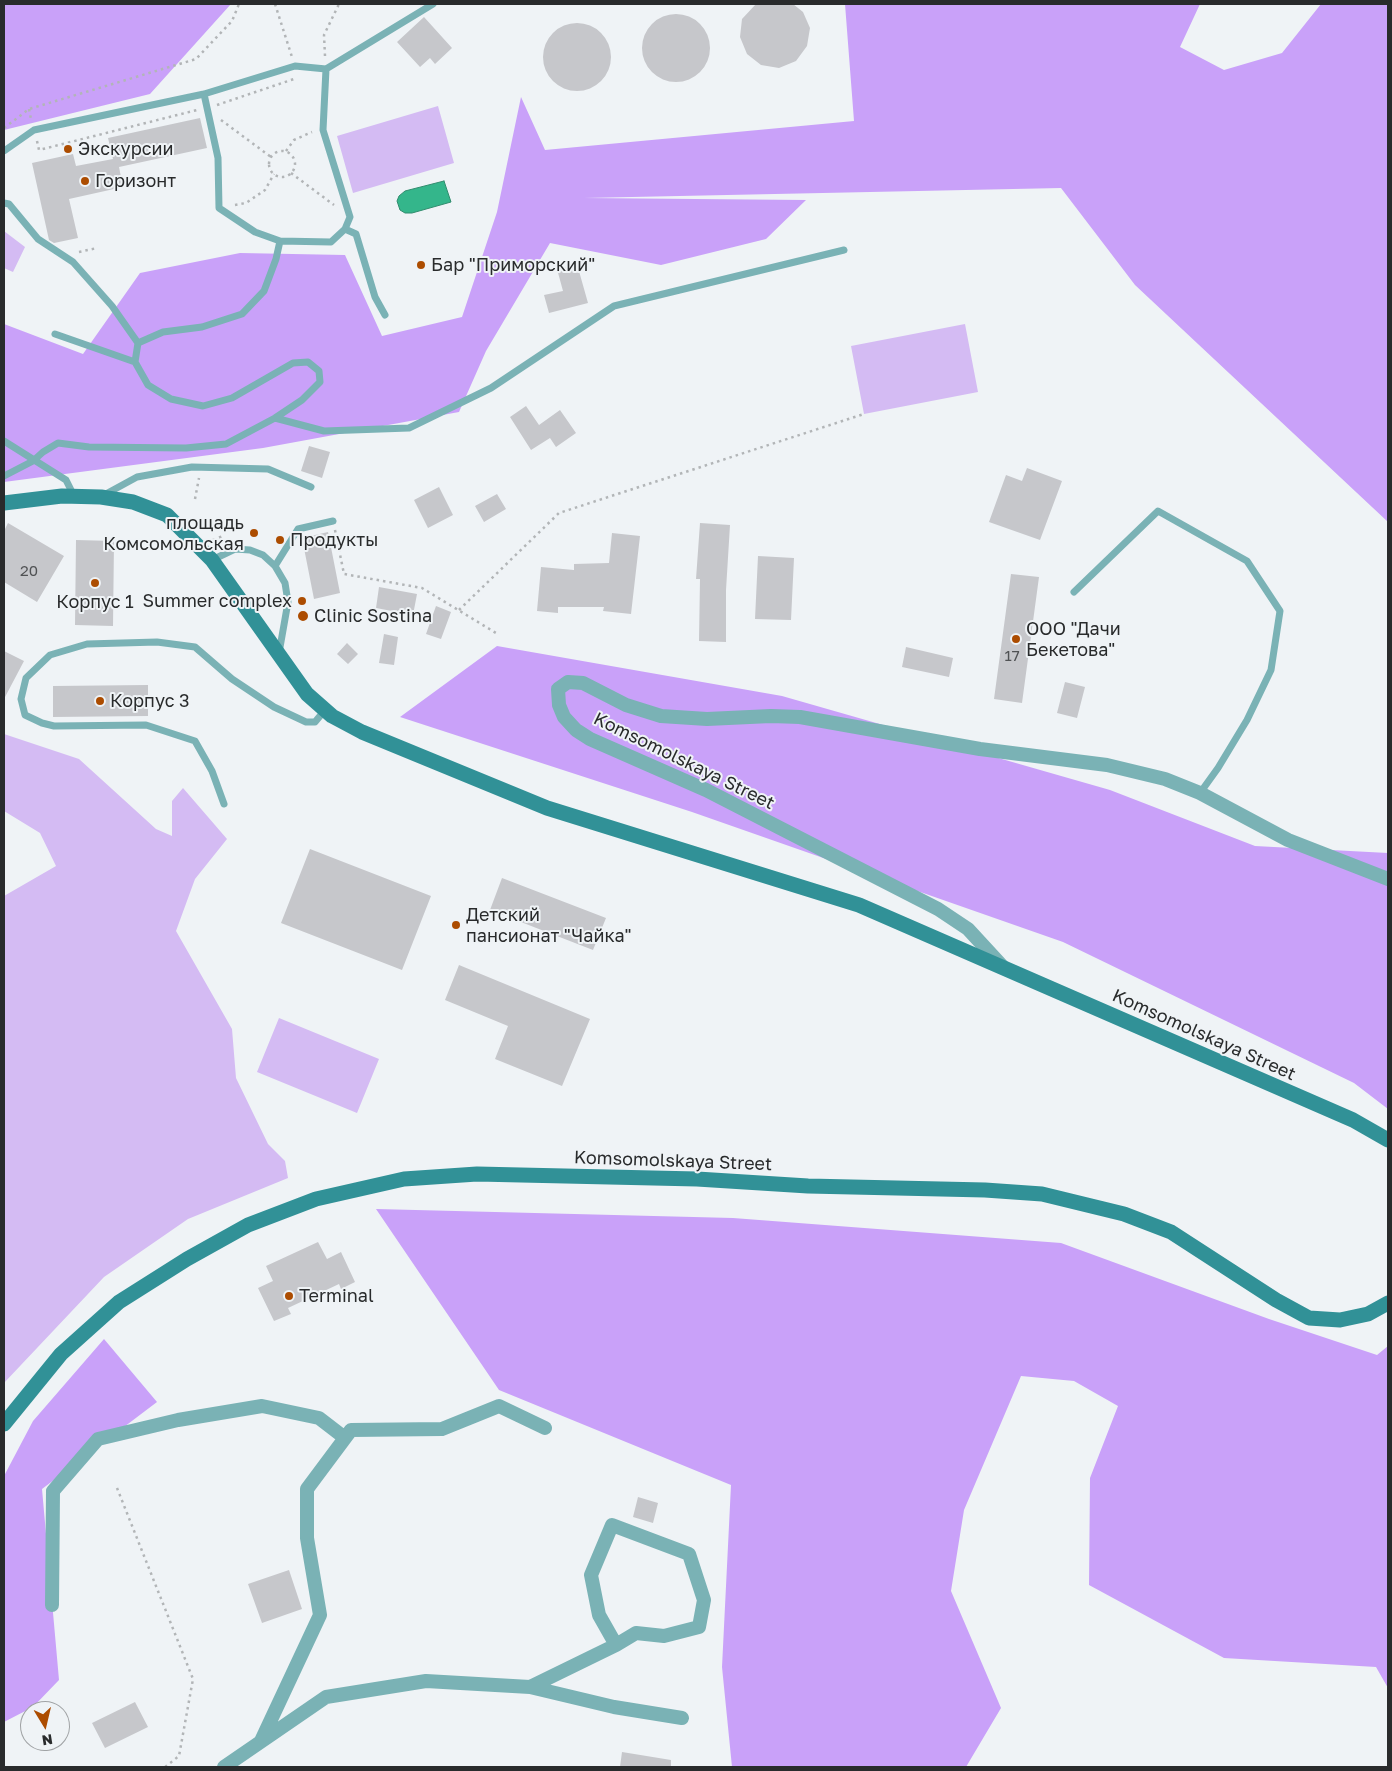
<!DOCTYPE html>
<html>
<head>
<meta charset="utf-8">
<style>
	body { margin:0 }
	#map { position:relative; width:1392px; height:1771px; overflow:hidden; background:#eff3f6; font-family:"Golos Text",sans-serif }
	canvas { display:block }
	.frame { position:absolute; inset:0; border:5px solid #292b2c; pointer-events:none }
	.north { position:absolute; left:20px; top:1701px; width:50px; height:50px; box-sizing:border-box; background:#eff3f6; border:1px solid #a0a3a5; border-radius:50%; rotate:171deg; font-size:14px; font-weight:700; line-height:20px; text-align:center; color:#292b2c }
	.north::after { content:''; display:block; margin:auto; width:18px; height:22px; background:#ac4c00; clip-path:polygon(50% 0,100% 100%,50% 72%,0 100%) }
</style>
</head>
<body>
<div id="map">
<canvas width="1392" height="1771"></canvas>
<div class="frame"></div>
<div class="north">N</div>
</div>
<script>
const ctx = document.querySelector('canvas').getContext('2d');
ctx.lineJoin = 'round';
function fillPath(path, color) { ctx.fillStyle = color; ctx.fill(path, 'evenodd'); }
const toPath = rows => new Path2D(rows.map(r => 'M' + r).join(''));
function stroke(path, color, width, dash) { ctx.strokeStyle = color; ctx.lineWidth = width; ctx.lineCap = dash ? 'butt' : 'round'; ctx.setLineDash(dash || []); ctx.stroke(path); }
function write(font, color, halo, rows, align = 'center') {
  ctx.font = font + ' "Golos Text",sans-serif'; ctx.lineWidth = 4; ctx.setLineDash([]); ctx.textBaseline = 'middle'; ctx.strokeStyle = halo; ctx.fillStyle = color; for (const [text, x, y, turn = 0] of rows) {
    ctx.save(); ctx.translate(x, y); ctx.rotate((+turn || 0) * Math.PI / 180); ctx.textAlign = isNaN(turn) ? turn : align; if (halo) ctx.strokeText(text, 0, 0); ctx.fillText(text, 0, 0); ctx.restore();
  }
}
const green = toPath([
	[438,106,454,163,353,193,337,136],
	[4,231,25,247,13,272,4,268],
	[965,324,978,392,864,414,851,346],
	[4,734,79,759,156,829,172,836,172,801,183,788,227,839,195,879,176,931,232,1029,236,1078,268,1144,285,1161,288,1178,188,1219,104,1277,4,1383,4,896,56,866,40,833,4,811],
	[279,1018,379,1059,357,1113,257,1072]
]);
const forest = toPath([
	[4,4,231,4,150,94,4,130],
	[845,4,1200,4,1180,47,1224,70,1282,53,1321,4,1388,4,1388,522,1135,285,1061,188,584,198,806,200,766,239,661,265,550,243,486,351,459,412,263,448,4,482,4,324,83,354,140,273,240,253,345,255,382,336,462,317,497,212,521,97,545,150,854,121],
	[497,646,782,696,1110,790,1255,846,1388,853,1388,1109,1354,1083,1063,942,692,812,400,717],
	[376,1209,733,1218,1061,1243,1269,1319,1377,1355,1388,1346,1388,1688,1376,1667,1224,1658,1089,1585,1090,1478,1118,1406,1074,1381,1021,1376,964,1510,951,1591,1001,1708,966,1767,732,1767,722,1667,731,1485,499,1390],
	[104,1339,157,1402,42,1489,59,1680,33,1707,4,1722,4,1476,33,1421]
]);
const water = toPath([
	[444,181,451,202,412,213,405,213,400,210,397,201,399,196,405,191,444,181]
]);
const building = toPath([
	[756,4,793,4,803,12,810,28,807,46,796,61,779,68,761,65,747,54,740,37,742,19],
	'642 48a34 34 0 1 1 68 0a34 34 0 1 1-68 0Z',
	[424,17,452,48,435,64,430,58,420,67,397,42],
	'543 57a34 34 0 1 1 68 0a34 34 0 1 1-68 0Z',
	[200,118,207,148,119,167,123,187,69,199,78,238,54,243,49,240,32,163,73,154,76,166,113,159,108,138],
	[577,264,588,303,549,313,544,295,563,291,557,269],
	[526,406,539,425,560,410,576,433,556,447,550,438,531,450,510,417],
	[309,446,330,452,322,478,301,471],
	[1027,468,1062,481,1040,540,989,522,1006,475,1022,481],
	[439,487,453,515,428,528,414,500],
	[497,494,506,509,484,522,475,506],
	[8,523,64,556,37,602,4,582,4,531],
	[700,523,730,525,726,590,726,642,699,641,700,579,696,579],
	[328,532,340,593,314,599,302,538],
	[612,533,640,536,631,614,603,611,604,607,558,607,558,613,537,611,541,567,574,570,574,564,609,563],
	[76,540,114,541,113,626,75,625],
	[758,556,794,558,791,620,755,619],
	[1011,574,1039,577,1022,703,994,699],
	[379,587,417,594,413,615,376,608],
	[436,606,451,612,441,639,426,634],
	[384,634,398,637,394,665,379,663],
	[347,643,358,654,348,664,337,654],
	[906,647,953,658,949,677,902,667],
	[4,651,24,661,4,699],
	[1065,682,1085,687,1077,718,1057,713],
	[148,685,148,716,53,717,53,686],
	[310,849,431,896,402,970,281,923],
	[502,878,606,918,593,950,490,910],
	[459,965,590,1019,562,1086,495,1059,508,1026,445,1000],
	[318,1242,327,1259,341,1252,355,1282,341,1289,339,1284,288,1308,291,1314,274,1321,258,1288,273,1281,266,1266],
	[638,1497,658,1503,653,1523,633,1517],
	[289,1570,302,1609,262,1623,248,1584],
	[135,1702,148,1727,105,1748,92,1723],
	[622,1752,671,1760,671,1767,620,1767]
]);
const path = toPath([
	[275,4,292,57],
	[325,56,324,35,339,4],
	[217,105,297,78],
	[29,109,31,119],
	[221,120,271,157],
	[4,128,29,109,196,59,232,21,239,4],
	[37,141,39,150,197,110],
	[286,151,294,140,312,132],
	'269 164a13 13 0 1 1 26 0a13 13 0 1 1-26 0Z',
	[291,173,334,205],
	[235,205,246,203,265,190,274,174],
	[79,252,97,248],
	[195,499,199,478],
	[335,530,344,574,422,588,496,633],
	[213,540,225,535],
	[459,610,559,513,864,414],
	[117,1488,193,1679,179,1756,165,1767]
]);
const lane = toPath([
	[204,94,218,158,219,208,255,232,280,241],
	[4,151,34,130,204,94,295,66,326,69],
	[4,203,9,204,38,239,73,262,112,306,138,343],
	[345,229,356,234,375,297,385,315],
	[55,334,135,362],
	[275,418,324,431,409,428,491,388,614,306,844,250],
	[4,441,66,480,74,496],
	[4,476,33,461,43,452,58,443,89,447,186,448,226,444,275,418,302,400,320,382,319,371,308,362,293,363,232,398,203,406,171,399,148,385,135,362,138,343,163,332,202,327,242,314,264,291,276,259,280,241,331,242,345,229,350,217,323,130,326,69,433,4],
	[104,495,137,477,192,467,268,469,311,487],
	[212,560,235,549,250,550,263,555,275,566,285,583,288,602,279,653],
	[275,566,298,529,333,521],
	[1074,592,1158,511,1247,561,1280,611,1271,670,1247,720,1218,768,1200,793],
	[224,804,212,771,195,741,146,725,54,726,42,723,25,715,21,699,26,678,50,655,87,644,157,642,195,647,232,679,274,707,306,722,315,722,325,710]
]);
const street = toPath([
	[1003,967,968,929,938,909,706,790,590,739,576,730,564,717,559,705,558,689,568,682,583,683,626,705,661,716,707,719,771,716,800,717,980,749,1107,765,1165,779,1200,793,1288,840,1388,879],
	[52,1605,53,1491,98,1439,178,1420,262,1406,319,1418,345,1438],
	[530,1687,616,1645,599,1615,591,1575,612,1525,689,1554,704,1600,699,1627,664,1636,636,1633,616,1645],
	[261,1741,320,1615,307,1538,307,1489,351,1430,442,1429,499,1406,545,1428],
	[224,1767,326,1697,426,1681,530,1687,614,1707,682,1718]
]);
const secondary = toPath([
	[4,503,62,496,101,497,133,502,167,515,212,560,307,694,332,716,362,732,547,808,859,905,1353,1120,1388,1140],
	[4,1424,61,1354,119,1302,187,1259,248,1225,316,1199,404,1179,477,1174,697,1179,808,1186,985,1190,1042,1194,1124,1214,1171,1232,1276,1300,1309,1318,1340,1320,1368,1314,1388,1303]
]);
const markers = [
	[68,149,5,"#ac4c00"],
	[85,181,5,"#ac4c00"],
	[421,265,5,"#ac4c00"],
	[254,533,5,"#ac4c00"],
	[280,540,5,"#ac4c00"],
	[95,583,5,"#ac4c00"],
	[302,601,5,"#ac4c00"],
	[303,616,6,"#ac4c00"],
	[1016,639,5,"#ac4c00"],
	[100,701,5,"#ac4c00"],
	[456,925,5,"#ac4c00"],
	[289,1296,5,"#ac4c00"]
];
const numberNames = [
	["20",29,571],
	["17",1012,656]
];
const poiNames = [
	["Экскурсии",78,149],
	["Горизонт",95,181],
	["Бар \"Приморский\"",431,265],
	["площадь",244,523,"right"],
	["Комсомольская",244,544,"right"],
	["Продукты",290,540],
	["Summer complex",292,601,"right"],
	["Корпус 1",95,602,"center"],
	["Clinic Sostina",314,616],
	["ООО \"Дачи",1026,629],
	["Бекетова\"",1026,650],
	["Корпус 3",110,701],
	["Детский",466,915],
	["пансионат \"Чайка\"",466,936],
	["Terminal",299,1296]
];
const streetNames = [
	["Komsomolskaya Street",684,761,26],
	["Komsomolskaya Street",1204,1035,24],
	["Komsomolskaya Street",673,1161,2]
];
fillPath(green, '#d4bbf3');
fillPath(forest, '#c9a1f9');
fillPath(water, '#34b68b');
stroke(water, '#318c6e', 1);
fillPath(building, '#c6c7cb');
stroke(path, '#b2b5b7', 2.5, [2.5, 4]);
stroke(lane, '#7ab2b5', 7);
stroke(street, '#7ab2b5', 14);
stroke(secondary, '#319197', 15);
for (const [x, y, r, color] of markers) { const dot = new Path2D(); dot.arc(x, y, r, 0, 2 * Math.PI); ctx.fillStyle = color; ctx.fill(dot); stroke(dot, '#eff3f6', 2); }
write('15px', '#505254', null, numberNames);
write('18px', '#292b2c', '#eff3f6', poiNames, 'left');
write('18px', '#292b2c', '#eff3f6', streetNames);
</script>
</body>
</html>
